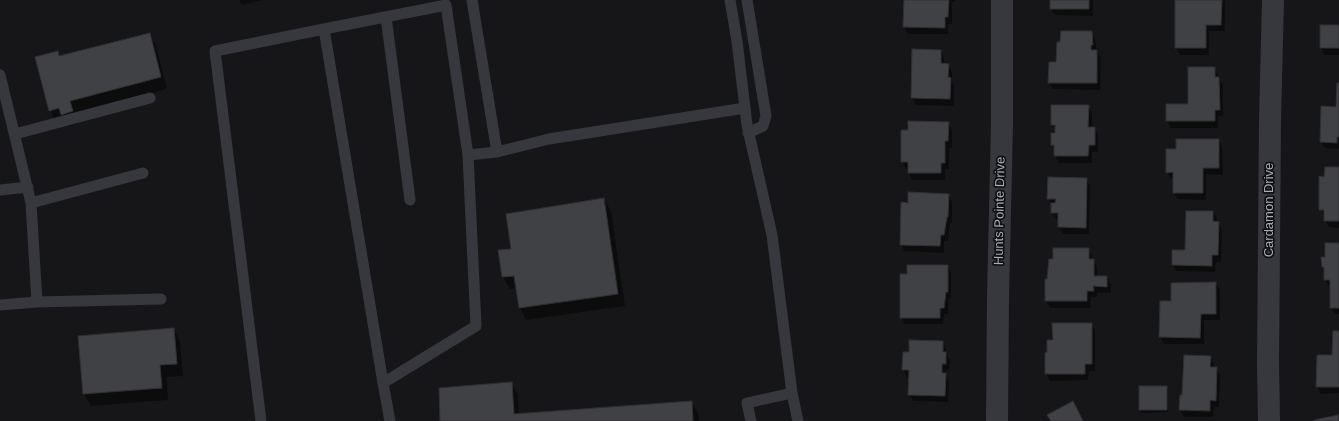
<!DOCTYPE html>
<html>
<head>
<meta charset="utf-8">
<style>
	body { margin:0 }
	canvas { display:block; background:#161618 }
</style>
</head>
<body>
<canvas width="1339" height="421"></canvas>
<script>
const ctx = document.querySelector('canvas').getContext('2d');
ctx.lineJoin = 'round';
function fillPath(path, color) { ctx.fillStyle = color; ctx.fill(path, 'evenodd'); }
const toPath = rows => new Path2D(rows.map(r => 'M' + r).join(''));
function stroke(path, color, width, dash) { ctx.strokeStyle = color; ctx.lineWidth = width; ctx.lineCap = dash ? 'butt' : 'round'; ctx.setLineDash(dash || []); ctx.stroke(path); }
function write(font, color, halo, rows, align = 'center') {
  ctx.font = font + ' Helvetica,sans-serif'; ctx.lineWidth = 3.5; ctx.setLineDash([]); ctx.textBaseline = 'middle'; ctx.strokeStyle = halo; ctx.fillStyle = color; for (const [text, x, y, turn = 0] of rows) {
    ctx.save(); ctx.translate(x, y); ctx.rotate((+turn || 0) * Math.PI / 180); ctx.textAlign = isNaN(turn) ? turn : align; if (halo) ctx.strokeText(text, 0, 0); ctx.fillText(text, 0, 0); ctx.restore();
  }
}
const shadow = toPath([
	[239,0,262,0,242,5],
	[905,0,955,0,955,2,952,2,952,24,948,24,948,34,908,34,904,27],
	[1051,0,1093,0,1093,16,1055,15,1051,9],
	[1176,0,1225,0,1225,31,1209,31,1209,55,1180,55,1176,48],
	[1339,26,1339,55,1325,55,1321,48],
	[1091,32,1095,39,1097,51,1101,58,1100,90,1053,89,1049,83,1057,63],
	[150,34,156,46,167,89,76,112,79,123,69,126,65,120,56,122,50,110,57,52,60,57],
	[941,51,944,58,944,64,948,65,952,72,952,81,954,85,954,106,916,105,912,98],
	[1214,68,1218,75,1218,78,1223,85,1223,116,1218,116,1218,128,1171,128,1167,121,1167,105,1189,105],
	[1339,84,1339,149,1325,148,1321,142,1337,108],
	[1088,106,1092,113,1092,128,1094,128,1098,134,1098,152,1092,152,1092,163,1059,163,1055,156,1055,149,1052,144,1056,131,1052,125],
	[948,123,952,130,952,147,949,148,949,169,945,169,945,180,912,180,909,173,909,169,906,169,902,162,909,131],
	[1219,140,1222,147,1223,175,1206,174,1206,200,1178,199,1174,193,1174,179,1171,179,1167,172,1177,150],
	[1339,168,1339,228,1329,227,1325,221,1325,216,1320,209,1325,178],
	[1086,179,1090,186,1089,234,1063,234,1059,227,1059,219,1056,219,1052,213,1052,205,1048,198],
	[949,195,952,201,952,223,950,223,948,241,944,241,944,253,904,251,901,244,909,204],
	[604,199,611,211,625,306,526,320,520,308,517,288,510,289,503,277,512,249],
	[1213,212,1217,218,1216,222,1218,223,1222,229,1221,262,1216,262,1215,272,1176,271,1173,265,1186,251],
	[1339,244,1339,314,1335,314,1331,307,1331,286,1329,286,1325,280,1325,271,1323,267,1326,258],
	[1088,249,1092,256,1092,260,1097,267,1097,277,1107,277,1111,284,1111,293,1097,293,1097,297,1091,297,1090,308,1050,308,1046,301],
	[948,266,951,273,951,298,949,298,948,314,944,314,943,324,905,324,901,317,908,275],
	[1216,283,1220,290,1220,320,1204,320,1204,344,1164,344,1160,337,1161,302,1172,302],
	[1091,324,1095,330,1095,371,1089,371,1088,380,1050,381,1046,374,1048,353,1054,341],
	[174,329,180,341,183,376,167,377,168,400,91,406,84,394,79,337],
	[1339,332,1339,393,1321,394,1317,387,1333,356],
	[942,342,946,349,946,354,950,360,949,371,946,370,946,376,949,381,948,402,913,401,909,394,910,377,907,377,903,370,904,353,910,353],
	[1210,357,1214,364,1214,368,1216,368,1220,375,1219,407,1214,407,1213,417,1184,417,1180,410,1183,396],
	[511,383,518,395,519,415,692,402,698,414,699,421,441,421],
	[1166,387,1168,390,1168,412,1141,413,1140,409]
]);
const building = toPath([
	[904,0,949,0,948,17,945,17,945,28,903,27,904,0],
	[1050,0,1089,0,1089,9,1050,9,1050,0],
	[1175,0,1222,0,1221,25,1206,25,1206,48,1175,48,1175,0],
	[1320,25,1339,25,1339,48,1320,48,1320,25],
	[1061,31,1092,31,1093,45,1091,45,1091,50,1097,50,1097,83,1048,83,1049,62,1056,62,1057,42,1060,42,1061,31],
	[150,33,161,77,70,101,73,111,61,115,59,108,49,111,35,57,58,51,59,56,150,33],
	[912,49,941,50,941,63,949,64,948,77,951,78,950,99,911,98,912,49],
	[1188,67,1215,67,1215,77,1219,77,1220,110,1215,110,1215,121,1166,121,1166,104,1188,104,1188,67],
	[1337,83,1339,83,1339,137,1337,137,1337,143,1320,142,1321,106,1336,107,1337,83],
	[1051,105,1089,105,1088,127,1095,127,1095,145,1089,145,1088,156,1054,156,1054,145,1051,145,1051,133,1055,133,1055,125,1051,125,1051,105],
	[908,121,949,122,948,141,945,141,945,163,941,163,941,173,908,173,908,162,901,162,901,130,908,130,908,121],
	[1176,139,1219,139,1219,168,1203,168,1203,193,1173,193,1173,172,1166,173,1166,149,1176,149,1176,139],
	[1325,167,1339,167,1339,221,1324,221,1324,210,1319,210,1319,176,1324,177,1325,167],
	[1048,177,1087,178,1086,228,1058,227,1058,213,1051,213,1051,203,1055,203,1056,199,1047,199,1048,177],
	[908,192,949,194,948,217,947,217,944,235,941,235,940,246,900,245,901,202,908,203,908,192],
	[604,198,618,294,519,308,514,276,502,277,498,250,511,249,506,214,604,198],
	[1186,211,1213,211,1213,221,1219,222,1218,255,1212,255,1212,266,1172,265,1172,250,1185,250,1186,211],
	[1325,243,1339,243,1339,308,1330,308,1330,280,1324,280,1324,267,1322,267,1321,257,1325,257,1325,243],
	[1053,248,1089,248,1089,259,1094,259,1094,276,1107,276,1107,287,1093,286,1094,291,1087,291,1087,301,1045,301,1045,279,1047,279,1049,259,1053,259,1053,248],
	[907,265,948,265,948,292,946,292,944,308,940,308,940,318,900,318,900,274,907,274,907,265],
	[1216,282,1216,314,1201,314,1200,338,1159,337,1160,301,1171,301,1171,283,1216,282],
	[1052,323,1092,323,1092,364,1085,364,1085,374,1045,374,1045,353,1047,352,1047,340,1053,340,1052,323],
	[174,328,177,364,160,365,162,388,83,394,78,336,174,328],
	[1333,331,1339,331,1339,387,1316,387,1317,355,1332,355,1333,331],
	[909,340,943,341,943,352,946,352,946,364,942,364,942,373,946,373,945,396,908,395,909,370,902,370,903,352,909,352,909,340],
	[1184,355,1211,356,1210,367,1217,367,1216,401,1210,400,1210,411,1179,410,1180,395,1182,395,1184,355],
	[512,382,514,414,692,401,693,421,440,421,439,388,512,382],
	[1139,386,1167,386,1167,410,1139,410,1139,386],
	[1073,401,1083,421,1051,421,1047,415,1073,401],
	[1338,415,1339,421,1314,421,1314,420,1338,415]
]);
const service = toPath([
	[730,0,737,41,747,125,772,235,792,393,798,421],
	[747,0,766,116,763,126,748,133],
	[386,17,410,200],
	[324,29,446,5,468,155,476,326,383,383],
	[0,75,31,203,37,302,0,305],
	[15,134,150,98],
	[497,152,549,139,745,108],
	[468,155,497,152,472,0],
	[0,190,28,187],
	[31,203,143,173],
	[37,302,161,299],
	[261,421,215,51,324,29,383,383,390,421],
	[751,421,747,403,792,393]
]);
const minor = toPath([
	[997,421,998,297,1002,124,1002,0],
	[1269,421,1268,364,1270,120,1273,0]
]);
const streetNames = [
	["Cardamon Drive",1269,210,-90],
	["Hunts Pointe Drive",1000,211,-89]
];
fillPath(shadow, '#0007');
fillPath(building, '#404145');
stroke(building, '#303034', 1);
stroke(service, '#37383d', 11);
stroke(minor, '#37383d', 22);
write('13px', '#a8adb8', '#111113', streetNames);
</script>
</body>
</html>
